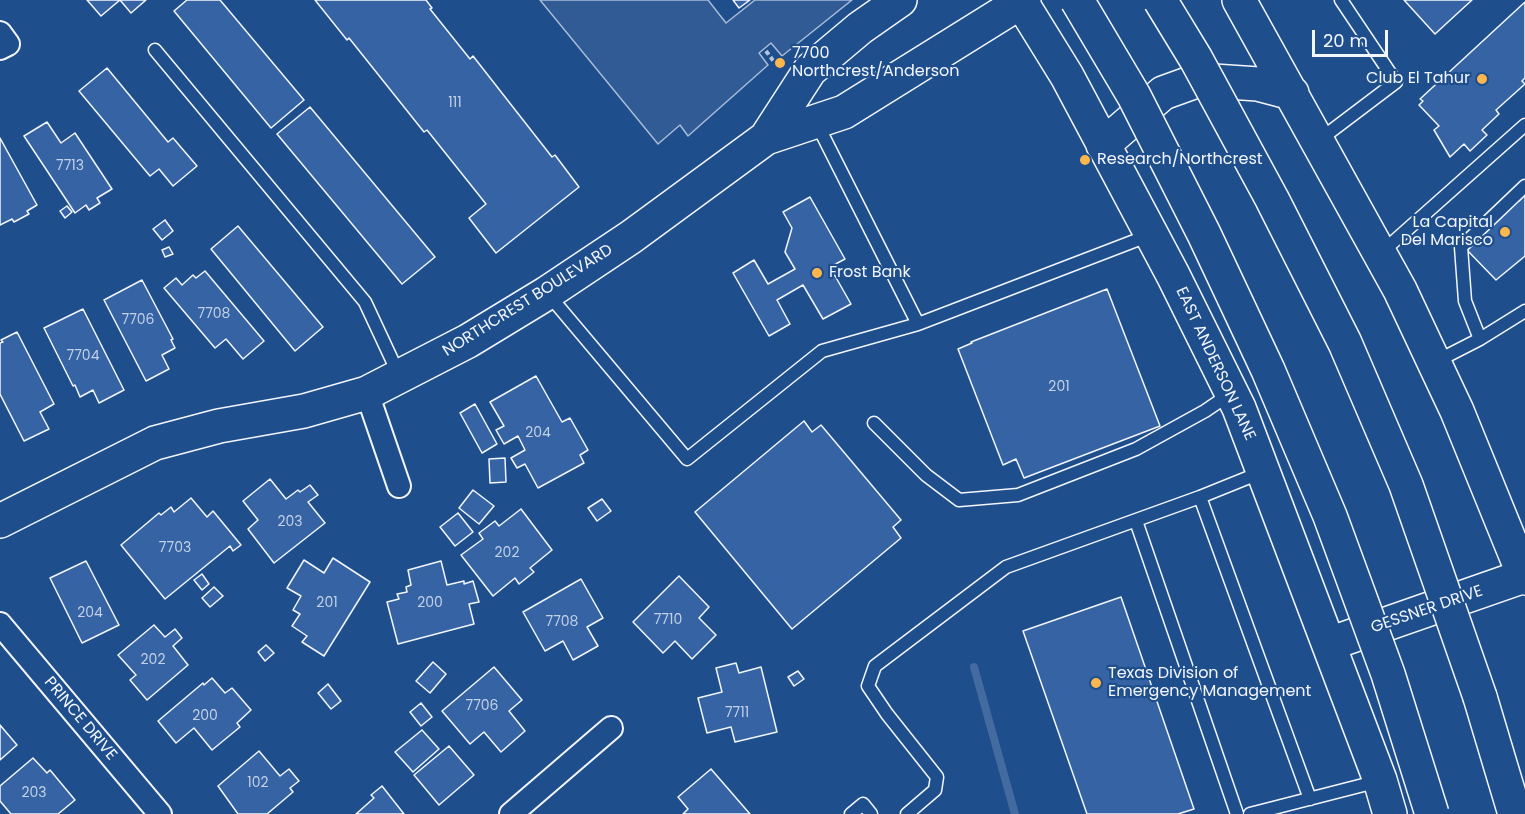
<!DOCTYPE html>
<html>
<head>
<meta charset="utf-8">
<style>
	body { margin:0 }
	#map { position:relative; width:1525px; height:814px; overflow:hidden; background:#1f4e8c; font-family:Poppins,sans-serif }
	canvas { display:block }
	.scale { position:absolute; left:1312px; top:30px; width:76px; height:27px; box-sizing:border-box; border:3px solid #f2f6ff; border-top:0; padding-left:8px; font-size:18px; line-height:21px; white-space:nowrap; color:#f2f6ff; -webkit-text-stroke:4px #1f4e8c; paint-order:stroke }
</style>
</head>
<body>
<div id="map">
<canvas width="1525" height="814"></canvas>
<div class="scale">20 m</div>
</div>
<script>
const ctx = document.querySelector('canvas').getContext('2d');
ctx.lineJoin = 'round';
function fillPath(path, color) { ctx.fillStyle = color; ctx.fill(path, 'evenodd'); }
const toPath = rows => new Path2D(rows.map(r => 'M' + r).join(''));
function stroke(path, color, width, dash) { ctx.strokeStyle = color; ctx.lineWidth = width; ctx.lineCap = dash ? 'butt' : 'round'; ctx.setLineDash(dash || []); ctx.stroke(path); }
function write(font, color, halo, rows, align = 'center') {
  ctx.font = font + ' Poppins,sans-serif'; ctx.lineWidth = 4.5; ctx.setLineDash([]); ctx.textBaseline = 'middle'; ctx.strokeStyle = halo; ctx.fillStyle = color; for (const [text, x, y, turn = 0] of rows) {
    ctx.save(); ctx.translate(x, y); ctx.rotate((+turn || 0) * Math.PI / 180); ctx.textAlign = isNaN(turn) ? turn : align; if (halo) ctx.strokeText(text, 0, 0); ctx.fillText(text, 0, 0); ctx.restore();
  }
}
const built = toPath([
	[540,0,708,0,726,23,755,0,852,0,782,56,771,43,759,53,768,65,688,136,680,125,658,144,540,0]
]);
const stream = toPath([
	[974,667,1015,814]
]);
const building = toPath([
	[87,0,146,0,131,13,120,0,101,16,87,0],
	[187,0,220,0,304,100,271,128,174,11,187,0],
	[315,0,426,0,432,8,430,9,470,59,473,56,552,157,555,155,579,187,496,253,469,218,486,204,427,130,424,132,349,38,347,40,315,0],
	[733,0,750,0,739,8,733,0],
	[1404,0,1472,0,1435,34,1404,0],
	[1525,2,1525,78,1522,81,1525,84,1496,110,1499,114,1482,130,1487,135,1470,151,1464,144,1450,157,1434,130,1439,126,1419,105,1423,101,1420,99,1525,2],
	[107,68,168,142,173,138,197,166,173,186,159,169,150,176,79,91,107,68],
	[310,107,435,257,402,284,277,134,310,107],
	[47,122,61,143,75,133,112,189,97,198,100,203,89,210,86,205,75,213,24,136,47,122],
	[0,138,37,205,27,211,29,214,14,222,12,219,0,225,0,138],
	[1525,195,1525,256,1496,280,1466,249,1516,197,1519,201,1525,195],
	[810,197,845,259,830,267,851,304,823,319,803,285,777,300,790,324,769,336,733,273,754,260,768,284,795,269,785,252,792,228,783,212,810,197],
	[67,206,72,212,65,218,60,211,67,206],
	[165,220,173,231,162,240,153,229,165,220],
	[238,226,323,327,295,351,211,249,238,226],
	[169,247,173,254,165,257,162,250,169,247],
	[205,271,264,341,243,359,226,339,215,348,164,288,176,278,182,285,193,275,196,278,205,271],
	[142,280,173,339,171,340,175,348,162,355,169,369,146,381,104,300,142,280],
	[1107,289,1160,426,1024,478,1016,459,1003,465,958,349,972,343,971,342,1107,289],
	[83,309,124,390,99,403,93,390,80,397,75,385,73,386,44,328,83,309],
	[17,332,54,404,40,412,49,429,24,441,0,394,0,343,3,342,1,340,17,332],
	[536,376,562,422,570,418,588,450,580,455,584,463,538,488,525,464,517,468,511,458,525,450,518,436,504,444,496,430,504,426,490,402,536,376],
	[475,404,497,444,482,453,460,413,475,404],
	[804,421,812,432,821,425,901,520,893,527,901,538,792,629,695,512,804,421],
	[505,458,506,482,490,483,489,459,505,458],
	[270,479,286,499,298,490,300,492,310,485,318,495,308,502,325,523,274,563,248,529,258,520,243,501,270,479],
	[473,490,494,506,479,524,459,508,473,490],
	[191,498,207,517,213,511,241,545,233,551,230,546,165,599,121,545,159,513,161,515,171,507,174,512,191,498],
	[602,499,611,511,597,521,588,508,602,499],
	[521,509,552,550,530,568,534,572,519,584,515,578,493,596,461,555,483,539,479,533,495,521,499,526,521,509],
	[458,513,473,532,455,546,440,527,458,513],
	[333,558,370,582,324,656,302,642,307,636,292,626,300,614,293,610,301,596,287,588,304,560,324,573,333,558],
	[86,561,119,625,82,643,50,578,86,561],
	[441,561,447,585,464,581,464,584,473,581,479,602,469,604,474,624,398,644,387,602,399,599,397,594,407,592,406,587,411,585,408,570,441,561],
	[202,574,209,584,202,590,194,580,202,574],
	[679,576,709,607,699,618,716,635,692,659,675,641,663,653,633,622,679,576],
	[581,579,603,618,587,627,598,646,573,660,563,641,545,651,523,612,581,579],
	[214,587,223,596,210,607,202,598,214,587],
	[1121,597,1194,809,1178,814,1087,814,1023,631,1121,597],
	[154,625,165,637,175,629,182,638,173,646,188,665,147,700,130,680,136,675,118,655,154,625],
	[266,645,274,653,265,661,258,652,266,645],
	[433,662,446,674,430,693,416,681,433,662],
	[736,663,739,673,761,667,777,732,735,742,731,727,707,733,698,698,722,692,716,668,736,663],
	[494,667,522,700,509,711,525,731,501,752,484,732,470,744,442,711,494,667],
	[798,671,804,679,794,686,788,677,798,671],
	[212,678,225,693,232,688,251,710,237,723,240,727,212,750,194,728,176,743,158,721,203,683,204,685,212,678],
	[328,684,341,701,331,709,318,693,328,684],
	[421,703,432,717,421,726,410,712,421,703],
	[0,725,17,745,0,760,0,725],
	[422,730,439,749,413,772,395,752,422,730],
	[449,746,474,775,439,805,414,775,449,746],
	[259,751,280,776,289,769,299,781,290,788,293,792,267,814,238,814,218,786,259,751],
	[33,758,47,773,50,770,75,800,58,814,11,814,0,801,0,786,33,758],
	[711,769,750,814,683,814,688,809,678,797,711,769],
	[382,786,404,814,356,814,374,798,371,795,382,786]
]);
const path = toPath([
	[766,51,778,67]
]);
const lane = toPath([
	[155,50,365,302,399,375],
	[816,122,918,324,1150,235],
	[1318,141,1396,82,1341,0],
	[1525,186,1461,247,1465,301,1480,339,1525,311],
	[1382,252,1525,125],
	[548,294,687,459,822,351,918,324],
	[1435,362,1480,339],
	[874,423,926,475,959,500,1018,495,1136,449,1205,411,1230,394],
	[1200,497,1310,799],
	[1136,521,1237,814],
	[851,814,863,804,871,814],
	[907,814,935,790,937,777,887,714,868,686,875,666,1006,567,1200,497,1262,472],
	[1250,814,1379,781]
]);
const street = toPath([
	[0,33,8,44,0,48],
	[367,393,399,486],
	[0,624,160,814],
	[511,814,611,728]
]);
const secondary = toPath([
	[1020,0,1067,76,1173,275,1239,408,1380,780,1390,814],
	[1239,0,1400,290,1457,411,1525,578],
	[766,138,810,70,860,28,900,0],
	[1103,145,1163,93,1199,80,1258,84,1292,93],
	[0,521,155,443,219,426,304,411,367,393,468,341,547,293,631,237,766,138,844,112,1024,0],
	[1329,644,1524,576]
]);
const highway = toPath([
	[1480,697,1515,814]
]);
const highwayBridge = toPath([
	[1077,0,1134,96,1204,234,1268,370,1330,516,1388,674,1432,814],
	[1160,0,1196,59,1272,199,1345,343,1406,485,1480,697]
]);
const markers = [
	[780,63,6,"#ffb74d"],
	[1482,79,6,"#ffb74d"],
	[1085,160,6,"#ffb74d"],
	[1505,232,6,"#ffb74d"],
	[817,273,6,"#ffb74d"],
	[1096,683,6,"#ffb74d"]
];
const numberNames = [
	["111",455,103],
	["7713",70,166],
	["7708",214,314],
	["7706",138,320],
	["7704",83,356],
	["201",1059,387],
	["204",538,433],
	["203",290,522],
	["7703",175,548],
	["202",507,553],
	["201",327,603],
	["200",430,603],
	["204",90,613],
	["7710",668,620],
	["7708",562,622],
	["202",153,660],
	["7706",482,706],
	["7711",737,713],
	["200",205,716],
	["102",258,783],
	["203",34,793]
];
const poiNames = [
	["7700",792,54],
	["Northcrest/Anderson",792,72],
	["Club El Tahur",1470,79,"right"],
	["Research/Northcrest",1097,160],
	["La Capital",1493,223,"right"],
	["Del Marisco",1493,241,"right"],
	["Frost Bank",829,273],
	["Texas Division of",1108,674],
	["Emergency Management",1108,692]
];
const streetNames = [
	["NORTHCREST BOULEVARD",528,301,-32],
	["EAST ANDERSON LANE",1215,364,65],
	["GESSNER DRIVE",1427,610,-19],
	["PRINCE DRIVE",80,719,50]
];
fillPath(built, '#305b95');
stroke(built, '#a8bbd7', 1.5);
stroke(stream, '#446ba0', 8);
fillPath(building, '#3563a3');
stroke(building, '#f2f6ff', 1.5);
stroke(lane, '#f2f6ff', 15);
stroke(street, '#f2f6ff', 26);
stroke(secondary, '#f2f6ff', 36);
stroke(highway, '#f2f6ff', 36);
stroke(path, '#b3c4dc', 4, [4.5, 3]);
stroke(lane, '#1f4e8c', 12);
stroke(street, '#1f4e8c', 22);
stroke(secondary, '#1f4e8c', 33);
stroke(highway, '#1f4e8c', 33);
stroke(highwayBridge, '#f2f6ff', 36, []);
stroke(highwayBridge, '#1f4e8c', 33);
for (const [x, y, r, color] of markers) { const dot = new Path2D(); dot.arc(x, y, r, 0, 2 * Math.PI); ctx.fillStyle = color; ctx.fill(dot); stroke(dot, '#1f4e8c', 2); }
write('14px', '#c3d1e8', null, numberNames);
write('16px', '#f2f6ff', '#1f4e8c', poiNames, 'left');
write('16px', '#f2f6ff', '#1f4e8c', streetNames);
</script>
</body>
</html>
